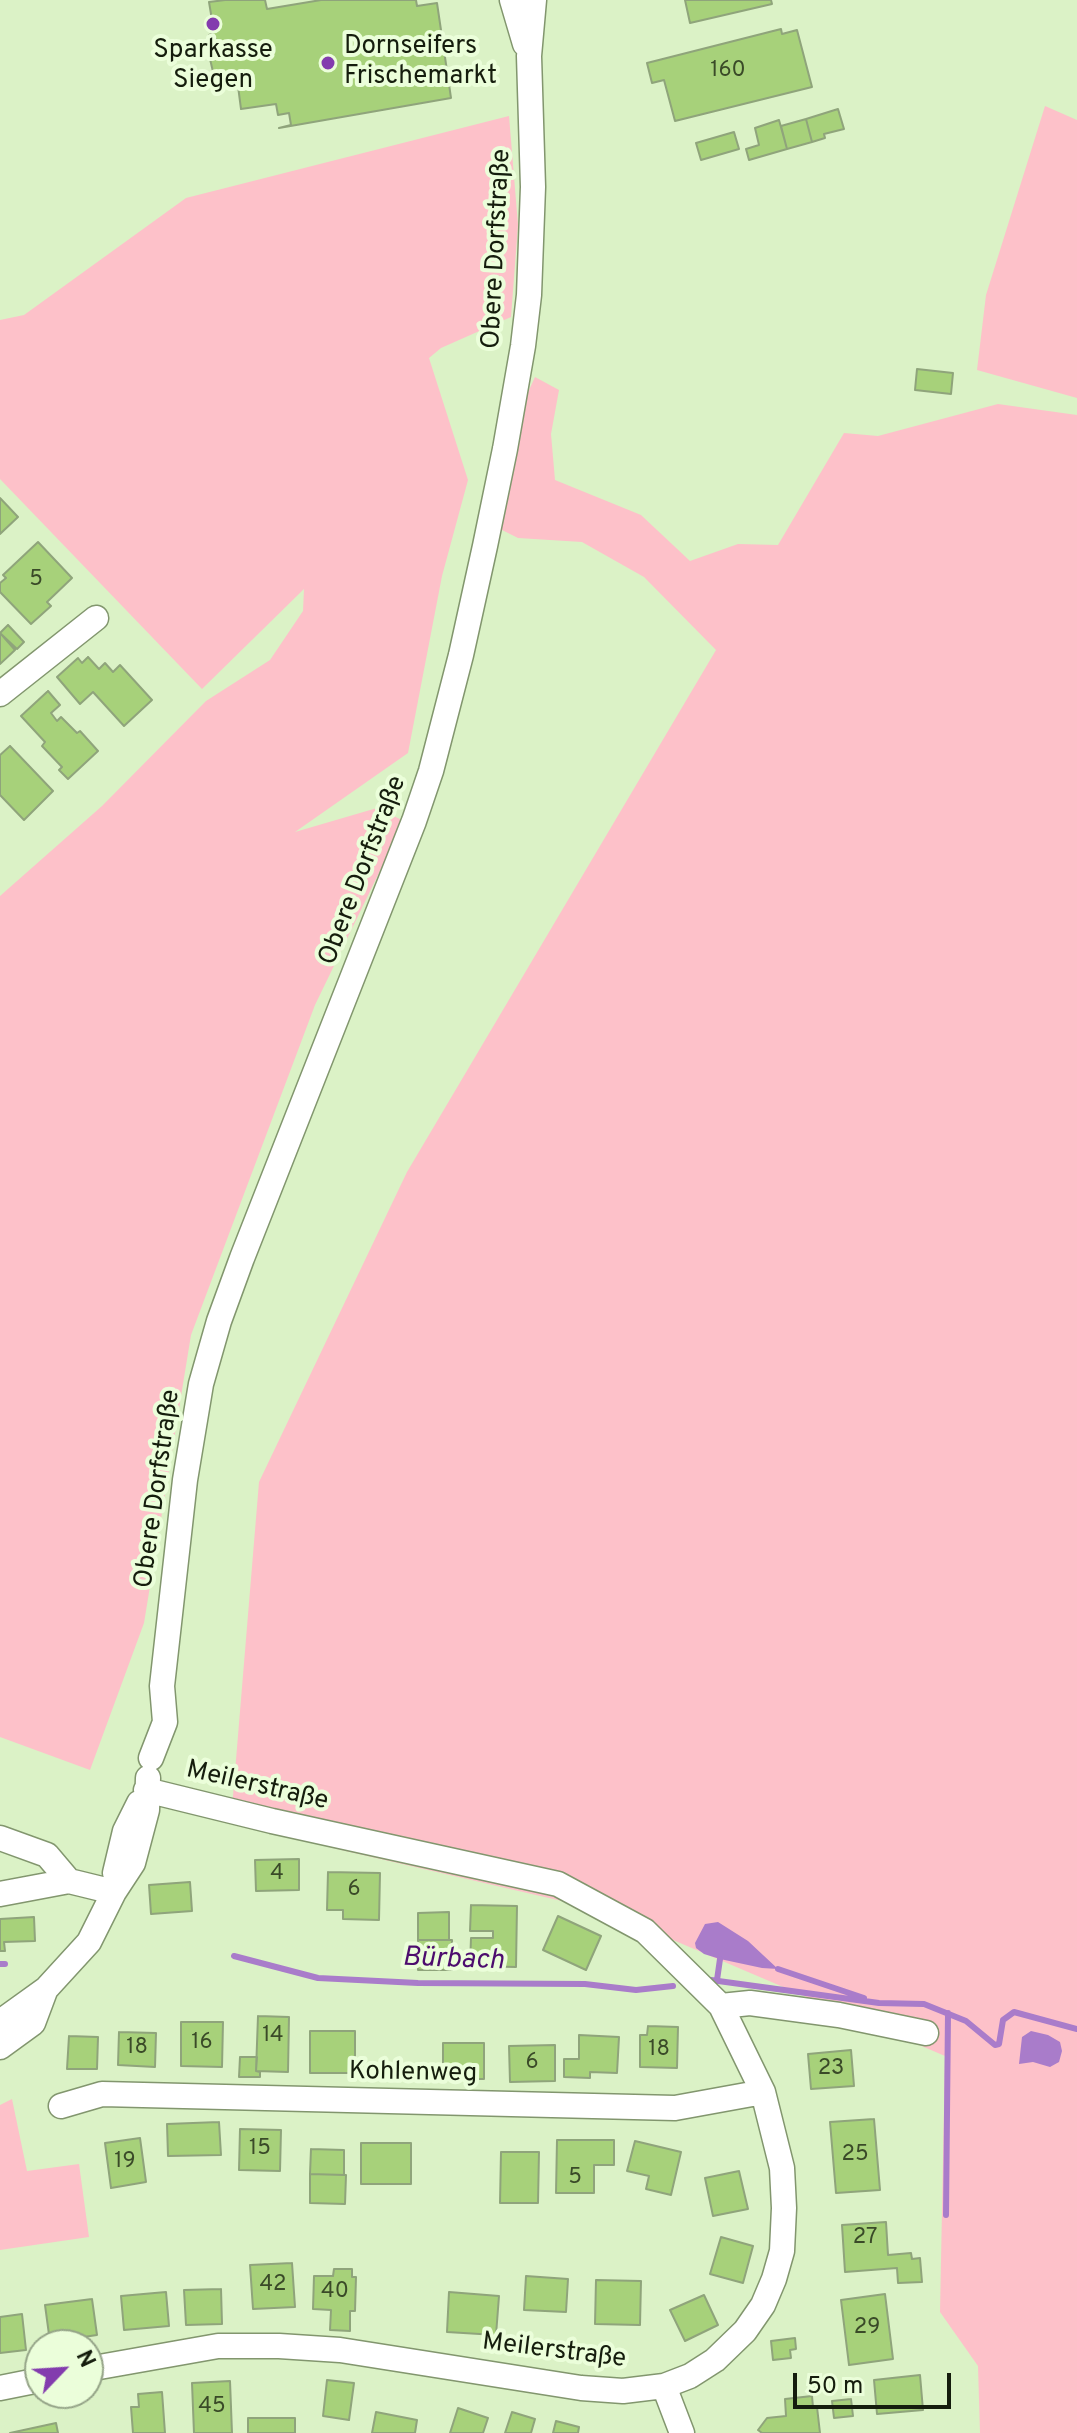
<!DOCTYPE html>
<html>
<head>
<meta charset="utf-8">
<style>
	body { margin:0 }
	#map { position:relative; width:1077px; height:2433px; overflow:hidden; background:#dbf2c6; font-family:Overpass,sans-serif }
	canvas { display:block }
	.north { position:absolute; left:24px; top:2329px; width:80px; height:80px; box-sizing:border-box; background:#ebfeda; border:2px solid #95a488; border-radius:50%; rotate:65deg; font-size:22px; font-weight:700; line-height:32px; text-align:center; color:#151d0d }
	.north::after { content:''; display:block; margin:auto; width:28px; height:36px; background:#833cae; clip-path:polygon(50% 0,100% 100%,50% 72%,0 100%) }
	.scale { position:absolute; left:793px; top:2373px; width:158px; height:36px; box-sizing:border-box; border:4px solid #151d0d; border-top:0; padding-left:10px; font-size:24px; line-height:28px; white-space:nowrap; color:#151d0d; -webkit-text-stroke:6px #ebfeda; paint-order:stroke }
</style>
</head>
<body>
<div id="map">
<canvas width="1077" height="2433"></canvas>
<div class="north">N</div>
<div class="scale">50 m</div>
</div>
<script>
const ctx = document.querySelector('canvas').getContext('2d');
ctx.lineJoin = 'round';
function fillPath(path, color) { ctx.fillStyle = color; ctx.fill(path, 'evenodd'); }
const toPath = rows => new Path2D(rows.map(r => 'M' + r).join(''));
function stroke(path, color, width, dash) { ctx.strokeStyle = color; ctx.lineWidth = width; ctx.lineCap = dash ? 'butt' : 'round'; ctx.setLineDash(dash || []); ctx.stroke(path); }
function write(font, color, halo, rows, align = 'center') {
  ctx.font = font + ' Overpass,sans-serif'; ctx.lineWidth = 8; ctx.setLineDash([]); ctx.textBaseline = 'middle'; ctx.strokeStyle = halo; ctx.fillStyle = color; for (const [text, x, y, turn = 0] of rows) {
    ctx.save(); ctx.translate(x, y); ctx.rotate((+turn || 0) * Math.PI / 180); ctx.textAlign = isNaN(turn) ? turn : align; if (halo) ctx.strokeText(text, 0, 0); ctx.fillText(text, 0, 0); ctx.restore();
  }
}
const green = toPath([
	[1045,106,1077,120,1077,398,977,370,986,295],
	[509,116,518,225,511,317,441,348,429,358,468,480,442,576,408,753,295,832,377,808,404,821,315,1005,191,1335,144,1623,90,1770,0,1737,0,896,102,806,206,701,270,660,303,611,304,589,202,689,0,479,0,320,24,315,186,198],
	[535,377,559,390,551,434,555,480,641,515,690,561,738,544,778,545,844,433,878,436,998,404,1077,415,1077,2433,980,2433,978,2366,940,2312,945,2056,605,1911,333,1848,231,1820,259,1482,407,1172,716,650,644,577,582,542,518,538,496,527,512,427],
	[12,2099,27,2171,79,2164,89,2237,0,2250,0,2105]
]);
const water = toPath([
	[718,1922,748,1941,778,1969,762,1968,720,1959,704,1954,696,1948,695,1943,705,1924],
	[1031,2031,1048,2035,1060,2042,1062,2051,1059,2062,1050,2067,1033,2062,1019,2064,1022,2037]
]);
const stream = toPath([
	[234,1956,318,1978,418,1983,585,1984,636,1990,673,1986],
	[0,1964,5,1964],
	[778,1969,864,1998],
	[711,1980,879,2003,924,2004,966,2021,995,2045,999,2044,1003,2020,1014,2012,1077,2029],
	[717,1980,720,1959],
	[946,2215,948,2013]
]);
const building = toPath([
	[225,0,265,0,267,9,321,0,416,0,417,6,437,3,451,98,279,128,291,125,289,113,278,115,276,104,241,109,238,86,229,86,214,76,210,59,219,43,212,34,209,35,214,32,209,2,225,0],
	[685,0,771,0,772,4,690,23,685,0],
	[781,29,782,34,797,30,812,87,675,121,664,80,652,83,647,63,781,29],
	[838,109,844,129,824,134,825,138,812,142,806,119,838,109],
	[806,119,812,142,787,149,781,126,806,119],
	[779,120,787,149,749,160,746,149,759,145,755,128,779,120],
	[734,132,739,149,701,160,696,143,734,132],
	[917,369,953,373,951,394,915,390,917,369],
	[0,498,18,517,0,534,0,498],
	[38,542,72,578,47,602,51,606,31,624,0,592,0,583,6,578,3,575,38,542],
	[8,625,24,642,17,649,0,633,8,625],
	[0,633,15,650,0,664,0,633],
	[88,657,99,669,105,663,113,672,120,665,152,700,124,726,93,692,80,704,57,677,78,658,82,663,88,657],
	[48,691,60,705,51,713,57,721,61,717,77,733,80,731,98,751,68,779,59,770,62,767,42,746,45,742,21,716,48,691],
	[10,746,53,791,24,820,0,795,0,755,10,746],
	[299,1859,299,1890,256,1891,255,1860,299,1859],
	[328,1872,380,1873,379,1920,343,1919,343,1910,327,1910,328,1872],
	[190,1882,192,1911,151,1914,149,1885,190,1882],
	[471,1905,517,1906,516,1967,470,1966,471,1938,493,1938,493,1931,470,1931,471,1905],
	[449,1912,449,1940,418,1940,418,1913,449,1912],
	[558,1916,601,1936,586,1970,543,1950,558,1916],
	[34,1917,35,1941,4,1942,5,1951,0,1951,0,1919,34,1917],
	[418,1940,452,1940,452,1970,418,1970,418,1940],
	[258,2016,289,2017,288,2072,256,2071,258,2016],
	[181,2022,223,2022,222,2067,181,2066,181,2022],
	[648,2026,678,2027,677,2068,640,2067,640,2035,647,2035,648,2026],
	[310,2031,355,2031,355,2073,310,2073,310,2031],
	[119,2032,156,2033,155,2067,118,2065,119,2032],
	[579,2035,619,2037,617,2073,590,2072,590,2078,564,2077,564,2059,579,2059,579,2035],
	[69,2036,98,2037,97,2069,67,2069,69,2036],
	[443,2043,484,2043,484,2079,443,2079,443,2043],
	[555,2045,555,2081,510,2082,509,2046,555,2045],
	[851,2050,854,2086,811,2089,808,2054,851,2050],
	[240,2057,257,2057,256,2071,260,2072,260,2077,239,2077,240,2057],
	[874,2119,880,2190,836,2193,830,2122,874,2119],
	[219,2122,221,2155,168,2156,167,2124,219,2122],
	[240,2129,281,2130,280,2171,239,2170,240,2129],
	[140,2138,146,2182,111,2188,105,2143,140,2138],
	[557,2140,614,2140,614,2165,594,2165,594,2193,556,2193,557,2140],
	[635,2141,681,2152,671,2195,646,2189,649,2176,627,2171,635,2141],
	[361,2143,411,2143,411,2184,361,2184,361,2143],
	[311,2149,344,2150,344,2175,310,2174,311,2149],
	[501,2152,539,2152,538,2203,500,2203,501,2152],
	[739,2171,748,2209,713,2216,705,2178,739,2171],
	[310,2174,346,2175,345,2204,310,2203,310,2174],
	[886,2222,888,2255,911,2253,912,2259,920,2258,922,2282,898,2283,897,2268,845,2272,842,2225,886,2222],
	[721,2237,753,2246,743,2283,710,2274,721,2237],
	[292,2263,295,2307,253,2309,250,2265,292,2263],
	[334,2269,352,2269,352,2277,356,2277,355,2311,350,2311,350,2331,330,2330,331,2310,313,2309,314,2276,333,2276,334,2269],
	[526,2276,568,2279,566,2312,524,2310,526,2276],
	[596,2280,641,2281,640,2325,595,2324,596,2280],
	[221,2289,222,2324,186,2325,184,2290,221,2289],
	[166,2292,169,2326,124,2330,121,2296,166,2292],
	[449,2292,499,2296,496,2335,447,2332,449,2292],
	[885,2294,893,2359,849,2365,841,2300,885,2294],
	[704,2295,718,2325,685,2341,670,2310,704,2295],
	[92,2299,97,2335,50,2342,45,2305,92,2299],
	[22,2314,26,2350,0,2353,0,2317,22,2314],
	[795,2338,796,2349,790,2350,791,2358,773,2360,771,2341,795,2338],
	[920,2375,923,2410,877,2414,874,2380,920,2375],
	[327,2380,354,2383,349,2420,323,2416,327,2380],
	[230,2381,232,2433,194,2433,192,2383,230,2381],
	[162,2392,165,2433,133,2433,131,2407,139,2407,138,2394,162,2392],
	[812,2396,813,2407,817,2407,820,2433,762,2433,758,2430,767,2418,786,2416,785,2399,812,2396],
	[851,2399,853,2416,834,2418,832,2401,851,2399],
	[458,2408,488,2418,483,2433,450,2433,458,2408],
	[376,2412,417,2420,415,2433,372,2433,376,2412],
	[512,2412,535,2419,531,2433,505,2433,512,2412],
	[248,2418,295,2418,295,2433,248,2433,248,2418],
	[556,2421,579,2427,578,2433,553,2433,556,2421],
	[56,2423,58,2433,10,2433,56,2423]
]);
const minor = toPath([
	[512,0,525,44],
	[0,694,96,618],
	[151,1758,165,1722,162,1686,185,1480,201,1384,219,1321,242,1258,414,821,431,771,461,655,485,546,505,449,523,346,529,295,533,187,529,56,534,0],
	[0,1838,47,1855,69,1881],
	[115,1873,125,1831,139,1803],
	[0,1894,69,1881,114,1892],
	[721,2006,750,2003,839,2015,926,2033],
	[0,2022,46,1989,89,1942,114,1892,133,1863,147,1810,148,1778],
	[0,2047,33,2023,45,1991],
	[61,2106,102,2094,675,2108,763,2092],
	[88,2369,218,2346,279,2346,340,2350,581,2388,623,2391,664,2386,690,2376,715,2360,745,2331,763,2305,774,2279,782,2251,784,2208,782,2168,763,2092,721,2006,645,1931,558,1884,272,1821,146,1790],
	[664,2386,682,2433],
	[0,2388,40,2380]
]);
const markers = [
	[213,24,8,"#833cae"],
	[328,63,8,"#833cae"]
];
const numberNames = [
	["160",728,72],
	["5",36,581],
	["4",277,1875],
	["6",354,1891],
	["14",273,2037],
	["16",202,2044],
	["18",137,2049],
	["18",659,2051],
	["6",532,2064],
	["23",831,2070],
	["15",260,2150],
	["25",855,2156],
	["19",125,2163],
	["5",575,2179],
	["27",865,2239],
	["42",273,2286],
	["40",335,2293],
	["29",867,2329],
	["45",212,2408]
];
const poiNames = [
	["Dornseifers",344,48],
	["Frischemarkt",344,78],
	["Sparkasse",213,52,"center"],
	["Siegen",213,82,"center"]
];
const streetNames = [
	["Obere Dorfstraße",498,249,-87],
	["Obere Dorfstraße",364,871,-69],
	["Obere Dorfstraße",159,1489,-82],
	["Meilerstraße",257,1787,13],
	["Kohlenweg",413,2074,1],
	["Meilerstraße",554,2352,7]
];
const waterNames = [
	["Bürbach",453,1961,2]
];
fillPath(green, '#fdc1c9');
fillPath(water, '#a97cca');
stroke(stream, '#a97cca', 6);
fillPath(building, '#a7d17a');
stroke(building, '#8fa47b', 2);
stroke(minor, '#82966e', 27);
stroke(minor, '#fff', 24);
for (const [x, y, r, color] of markers) { const dot = new Path2D(); dot.arc(x, y, r, 0, 2 * Math.PI); ctx.fillStyle = color; ctx.fill(dot); stroke(dot, '#ebfeda', 3); }
write('22px', '#3a4a28', null, numberNames);
write('26px', '#151d0d', '#ebfeda', poiNames, 'left');
write('26px', '#151d0d', '#ebfeda', streetNames);
write('italic 28px', '#4d0d6e', '#ebfeda', waterNames);
</script>
</body>
</html>
